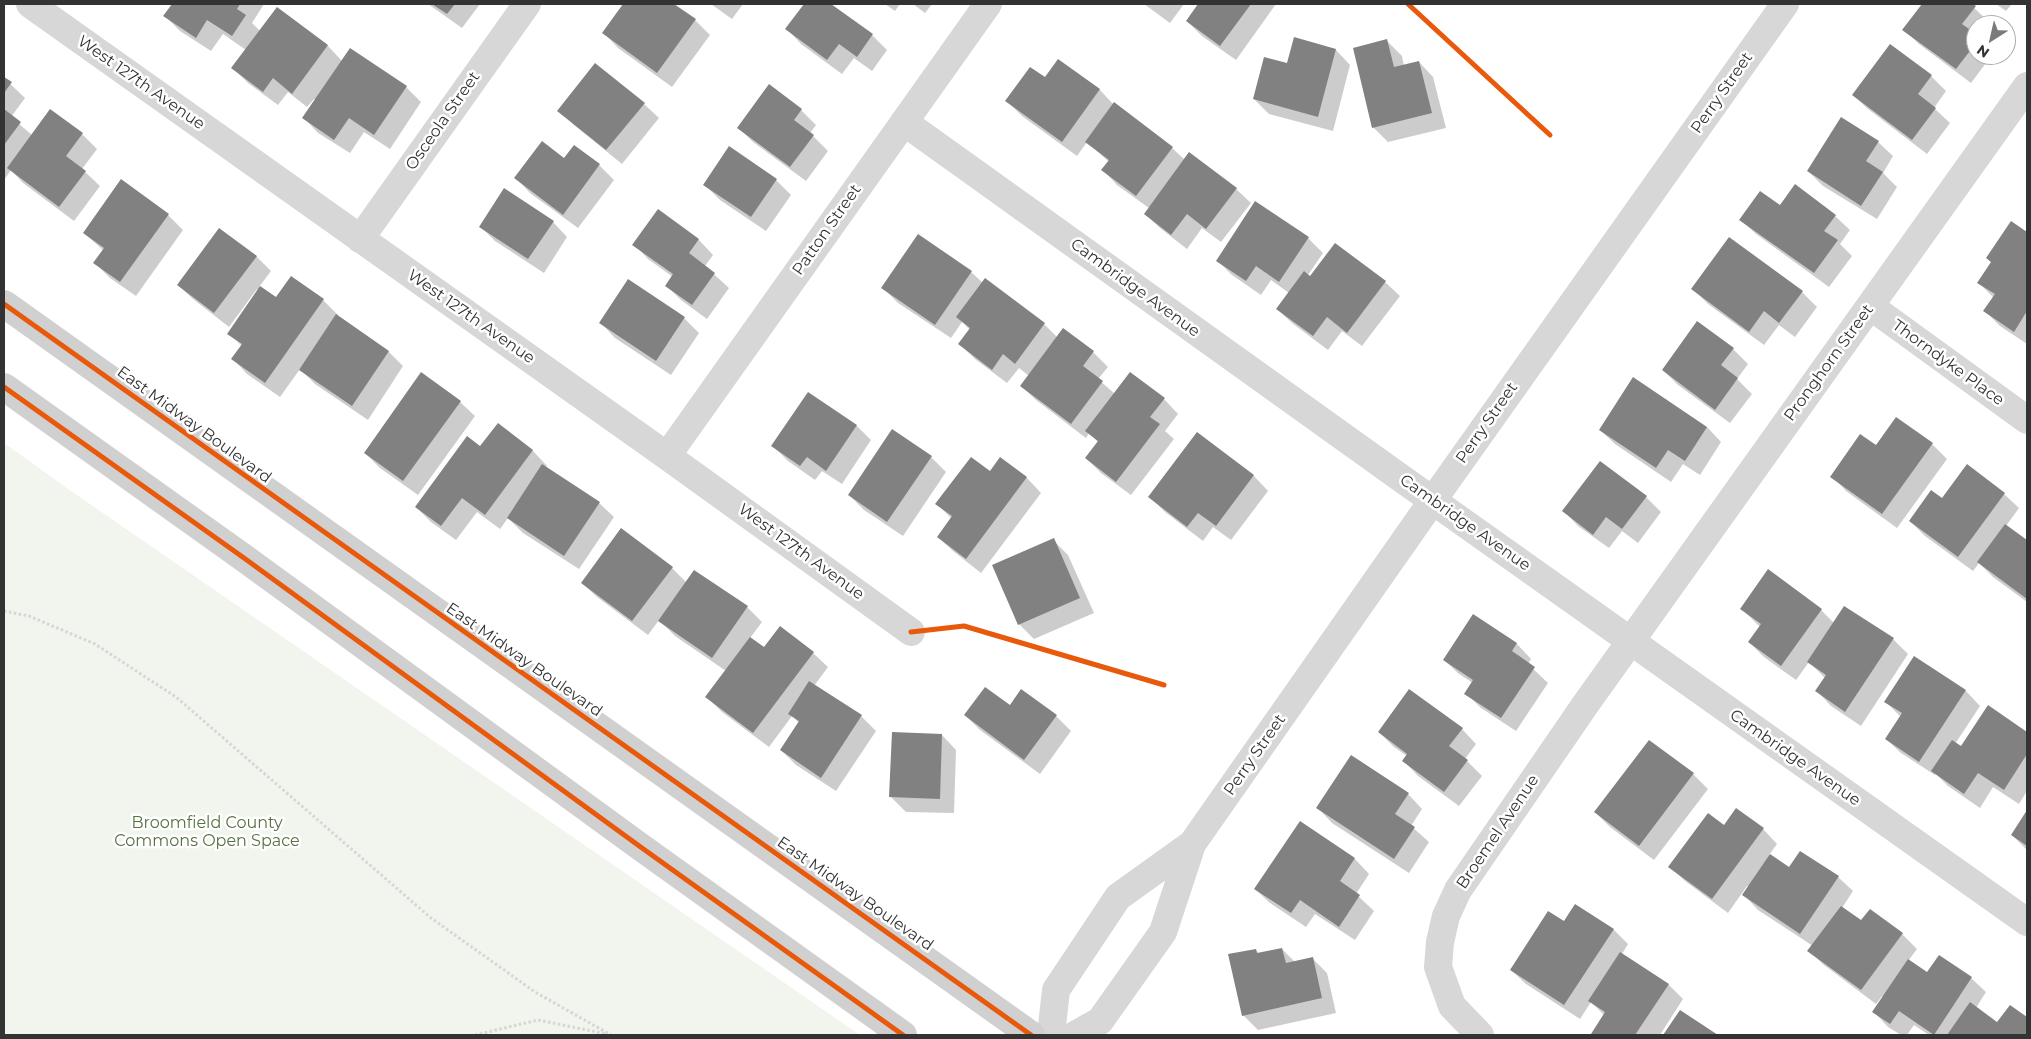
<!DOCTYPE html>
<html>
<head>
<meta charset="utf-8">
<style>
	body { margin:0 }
	#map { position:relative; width:2031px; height:1039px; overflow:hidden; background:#fff; font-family:Montserrat,sans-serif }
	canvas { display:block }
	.frame { position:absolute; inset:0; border:5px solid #333; pointer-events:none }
	.north { position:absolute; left:1966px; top:15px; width:50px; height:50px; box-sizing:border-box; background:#fff; border:1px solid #adadad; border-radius:50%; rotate:215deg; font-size:14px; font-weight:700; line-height:20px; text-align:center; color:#333 }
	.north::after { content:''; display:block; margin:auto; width:18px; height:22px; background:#7a7a7a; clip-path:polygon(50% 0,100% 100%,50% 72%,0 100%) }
</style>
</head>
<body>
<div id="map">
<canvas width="2031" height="1039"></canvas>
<div class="frame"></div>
<div class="north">N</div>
</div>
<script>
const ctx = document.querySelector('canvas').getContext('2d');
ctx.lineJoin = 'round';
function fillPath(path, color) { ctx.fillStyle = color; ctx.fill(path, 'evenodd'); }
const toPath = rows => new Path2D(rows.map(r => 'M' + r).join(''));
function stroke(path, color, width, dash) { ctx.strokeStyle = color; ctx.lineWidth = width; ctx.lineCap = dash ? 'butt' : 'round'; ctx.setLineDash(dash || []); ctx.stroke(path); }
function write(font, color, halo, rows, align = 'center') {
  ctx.font = font + ' Montserrat,sans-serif'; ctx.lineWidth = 5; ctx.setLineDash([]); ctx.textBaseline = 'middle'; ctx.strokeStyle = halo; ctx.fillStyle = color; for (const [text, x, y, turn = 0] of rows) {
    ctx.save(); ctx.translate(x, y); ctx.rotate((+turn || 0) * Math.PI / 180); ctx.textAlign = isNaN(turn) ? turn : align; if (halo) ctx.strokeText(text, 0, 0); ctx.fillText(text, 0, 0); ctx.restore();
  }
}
const green = toPath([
	[4,443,71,491,860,1035,4,1035]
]);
const shadow = toPath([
	[173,4,264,4,252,23,260,31,277,9,328,46,342,61,406,87,421,102,390,149,364,132,350,153,318,133,304,118,316,100,314,99,307,107,288,92,278,105,248,83,233,68,246,50,223,34,211,51,180,31,165,16],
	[428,4,480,4,462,28],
	[625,4,672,4,695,20,710,35,672,87,618,48,604,33],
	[711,4,743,4,732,19],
	[805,4,829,4,872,35,887,50,872,71,854,58,842,74,801,44,787,29],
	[885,4,900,4,895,11],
	[913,4,932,4,925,13],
	[1144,4,1184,4,1170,23],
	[1200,4,1276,4,1236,60,1202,36,1187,21],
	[1923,4,1970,4,1989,22,1987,25,1976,25,1976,55,1992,55,1971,83,1919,44,1904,30],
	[1996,4,2012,4,2006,11],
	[1387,41,1402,56,1404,66,1419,62,1433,77,1446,128,1388,142,1373,127],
	[1890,45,1931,76,1946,91,1934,108,1950,123,1927,154,1868,109,1853,95],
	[1336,50,1350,65,1333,131,1269,114,1254,99,1288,65],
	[1059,61,1100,90,1114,105,1172,148,1185,160,1236,189,1251,203,1221,242,1202,228,1187,249,1160,228,1145,214,1149,208,1117,185,1103,170,1109,162,1087,142,1077,156,1022,116,1007,101,1045,79],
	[4,78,25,98,11,117,32,135,51,110,82,134,97,149,82,169,100,186,74,221,23,183,11,170,4,180],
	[770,86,801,110,816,125,810,133,828,151,806,181,753,142,738,127],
	[644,104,659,118,622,164,574,125,559,110],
	[1878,142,1893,156,1883,173,1897,187,1877,219,1823,186,1808,171],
	[574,146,599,165,614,180,578,228,530,193,516,178,565,160],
	[776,180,791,195,766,231,720,200,705,185],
	[1780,207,1835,216,1850,230,1840,244,1852,256,1829,287,1756,234,1741,220],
	[658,211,699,240,713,255,705,266,729,288,707,319,681,300,667,286,673,277,648,259,634,244],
	[168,215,183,230,136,296,110,278,95,263,104,251,84,233],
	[553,222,567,237,544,273,495,241,481,227],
	[2011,223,2027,234,2027,344,2000,326,1985,311,1993,297,1978,282,1992,263,1987,258],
	[1308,238,1323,253,1308,275,1311,277,1385,282,1400,296,1362,346,1342,331,1328,350,1292,323,1277,309,1289,293,1271,280,1261,295,1232,275,1217,260],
	[256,256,271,271,259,287,276,299,291,277,323,300,338,315,337,317,389,352,403,366,368,420,315,384,300,369,280,397,247,374,233,359,242,346,229,334,259,290,257,289,229,327,193,299,178,285],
	[971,272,983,283,985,280,1044,324,1057,337,1093,352,1108,367,1098,379,1115,394,1164,399,1178,414,1165,431,1174,439,1131,495,1101,473,1086,458,1098,442,1089,433,1086,438,1036,400,1021,386,1029,376,1019,368,1007,383,975,359,960,344,970,330,962,322,951,338,898,303,883,288],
	[1693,289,1802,292,1817,307,1795,337,1779,325,1764,345,1708,304],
	[684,318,699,333,671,375,615,338,601,323],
	[1698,323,1733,349,1748,364,1737,379,1752,394,1730,423,1678,385,1663,370],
	[809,394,857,426,871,440,842,484,822,471,815,480,788,461,773,446],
	[460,402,475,416,418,495,380,468,365,453],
	[498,425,533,451,547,466,546,468,599,503,614,517,579,569,523,533,508,518,500,529,477,512,456,540,431,522,416,507,481,448],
	[1707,427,1721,442,1700,475,1683,464,1671,482,1615,444,1600,430],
	[892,431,931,457,946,472,903,536,864,510,849,495],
	[1197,434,1254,476,1268,491,1231,540,1213,527,1203,541,1165,512,1150,497],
	[1932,444,1947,459,1897,528,1846,491,1832,476,1876,447],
	[1000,459,1027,478,1041,493,981,573,953,551,938,537,952,519,937,504,990,472],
	[1600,463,1646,497,1661,512,1638,543,1622,531,1609,548,1578,526,1564,511],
	[2004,494,2019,508,2006,526,2027,541,2027,602,1993,577,1979,563,1973,571,1925,536,1910,521,1943,500],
	[1053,540,1068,555,1094,613,1034,639,1019,624],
	[672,568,686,582,747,607,762,622,750,638,765,649,813,653,828,667,814,686,861,716,876,731,836,791,796,765,781,750,799,723,792,716,769,747,722,712,707,697,726,671,675,636,659,620,648,635,597,597,582,583],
	[1845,607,1893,639,1908,654,1861,726,1831,706,1817,691,1825,678,1809,662,1796,680,1764,657,1749,642,1760,627,1742,609,1821,610,1834,623],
	[1474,615,1517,644,1531,659,1528,664,1548,683,1516,731,1481,708,1466,693,1473,683,1459,674,1444,660],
	[1914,658,1966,691,1980,706,1955,744,1961,748,1988,707,2027,733,2027,791,2019,804,1993,787,1980,808,1948,786,1936,774,1935,775,1901,753,1886,739,1901,717,1886,702],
	[1021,691,1056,716,1071,731,1040,774,980,730,965,715,1010,706],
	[1462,729,1476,744,1465,759,1482,776,1459,806,1418,776,1404,761,1407,756,1394,747,1379,732],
	[942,735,956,750,954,813,906,812,891,797],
	[1649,741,1693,774,1708,789,1654,860,1610,827,1595,812],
	[1408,794,1422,809,1411,826,1429,842,1409,873,1332,823,1318,808],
	[2027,813,2027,850,2012,835],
	[1300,823,1355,859,1369,874,1356,894,1374,911,1355,940,1315,914,1306,927,1270,903,1255,889],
	[1724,827,1763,829,1777,844,1769,855,1790,869,1838,877,1853,891,1842,908,1862,922,1902,934,1917,949,1908,961,1928,974,1971,978,1986,992,1976,1008,1998,1024,2010,1007,2027,1019,2027,1035,1929,1035,1914,1025,1907,1035,1901,1035,1888,1027,1874,1012,1884,997,1882,996,1876,1004,1824,965,1809,951,1813,946,1758,910,1744,895,1749,887,1747,886,1728,913,1685,881,1670,867],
	[1576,905,1614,930,1628,944,1622,954,1669,985,1683,999,1660,1035,1594,1035,1592,1034,1604,1015,1591,1002,1580,1019,1526,984,1511,970,1564,923],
	[1282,949,1295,962,1312,958,1327,973,1336,1013,1258,1030,1243,1015,1256,950,1259,954],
	[1681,1012,1716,1035,1665,1035]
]);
const building = toPath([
	[172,4,240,4,237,9,246,15,232,36,207,20,196,38,163,16],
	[432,4,455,4,447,14],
	[623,4,674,4,696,19,657,73,602,33],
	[804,4,831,4,873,34,857,57,839,44,827,60,785,29],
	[1198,4,1251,4,1220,46,1186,21],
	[1922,4,1973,4,1976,6,1962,24,1976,34,1976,43,1956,69,1902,30],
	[277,7,328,45,292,94,273,78,263,92,231,68],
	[1294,37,1336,49,1318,117,1253,99,1264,57,1287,63],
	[1387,39,1394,67,1419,61,1432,113,1372,128,1353,48],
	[1890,44,1932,75,1918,94,1936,108,1912,140,1852,95],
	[350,48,407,86,374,135,349,118,334,140,302,118],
	[1058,59,1100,89,1062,142,1005,101,1030,67,1045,77],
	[595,63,645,103,606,150,557,111],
	[4,77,12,82,4,93],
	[769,84,802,109,794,120,814,135,790,167,737,128],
	[1114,102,1173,147,1136,196,1101,170,1109,160,1085,142],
	[4,109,21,122,4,145],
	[50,109,83,133,66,156,86,171,59,207,7,168],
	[1841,117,1879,141,1866,161,1883,172,1861,206,1807,171],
	[542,141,564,158,574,145,600,164,563,215,514,178],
	[729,146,777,179,751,217,703,185],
	[1189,152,1237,188,1206,229,1187,214,1171,235,1144,214],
	[121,179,169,214,120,282,93,263,104,248,83,233],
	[1795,184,1836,215,1824,231,1838,240,1814,273,1739,220,1760,191,1780,205],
	[504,188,554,221,528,259,479,227],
	[1255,201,1309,237,1279,282,1256,266,1246,281,1216,261],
	[658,209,699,239,689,253,715,273,692,305,665,286,673,274,632,245],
	[2011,221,2027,232,2027,311,2014,332,1983,311,1995,294,1977,283,1991,262,1986,258],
	[219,228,257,256,214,313,177,285],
	[918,234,972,271,935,325,881,288],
	[1729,237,1803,291,1779,323,1764,311,1749,332,1691,289],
	[1335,243,1386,281,1347,333,1327,317,1313,336,1276,309,1304,271,1310,276],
	[291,276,324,299,265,383,231,359,242,344,227,334,260,286,276,297],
	[985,278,1045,323,1015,364,1003,354,992,370,958,344,970,328,956,317],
	[628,279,685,317,656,361,599,323],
	[336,314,389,351,352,406,299,370],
	[1697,321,1734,348,1721,365,1738,378,1715,410,1662,370],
	[1063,328,1094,351,1083,366,1103,381,1071,424,1020,386],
	[421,372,461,401,403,481,364,453],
	[1130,372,1165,398,1150,417,1160,424,1116,482,1085,458,1098,441,1085,431],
	[1633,377,1707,427,1685,461,1668,450,1656,468,1599,430],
	[808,392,857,425,826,471,807,457,800,466,771,446],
	[1896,417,1933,443,1882,514,1830,477,1860,434,1876,445],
	[498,423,533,450,485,515,462,498,441,526,415,507,467,436,480,446],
	[892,429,932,456,887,522,848,495],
	[1197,432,1254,475,1216,526,1198,513,1187,527,1148,497],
	[971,457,990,471,1000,457,1027,477,966,559,937,537,952,516,935,504],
	[1600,461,1647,496,1622,529,1606,517,1593,535,1562,511],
	[542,464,600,502,564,556,507,518],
	[1967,464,2005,493,1958,557,1909,521,1931,490,1942,498],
	[2005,524,2027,540,2027,599,1977,562],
	[621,528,673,567,632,621,581,583],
	[1054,538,1080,598,1018,625,992,565],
	[1768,569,1822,609,1781,666,1748,642,1761,624,1740,609],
	[694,570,748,606,712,658,658,621],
	[1844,606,1894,638,1845,712,1815,691,1826,675,1807,662],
	[1473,614,1517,643,1512,651,1535,667,1501,718,1464,694,1473,680,1443,660],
	[780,626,814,652,753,733,705,697,750,637,764,647],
	[1914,656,1966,690,1919,762,1885,739,1902,713,1884,702],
	[809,681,862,715,821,778,780,750,799,721,788,714],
	[985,687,1010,705,1021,689,1057,715,1024,760,964,715],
	[1409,689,1463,728,1449,746,1468,760,1444,792,1402,761,1407,754,1378,732],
	[1988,705,2027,732,2027,754,2004,790,1978,773,1964,794,1931,771,1952,740,1961,746],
	[892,732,942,734,940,799,889,797],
	[1649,740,1694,773,1639,846,1594,812],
	[1351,755,1409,793,1395,814,1415,827,1394,859,1316,808],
	[1736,808,1764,828,1712,899,1668,867,1708,813,1724,825],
	[2027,810,2027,846,2011,835],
	[1300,821,1355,858,1340,881,1360,895,1339,927,1300,900,1291,913,1254,889],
	[1800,851,1839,876,1800,934,1742,895,1770,854,1789,867],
	[1575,904,1614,929,1564,1005,1510,970,1548,911,1564,921],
	[1841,906,1861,920,1870,909,1903,933,1861,990,1807,951],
	[1282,948,1286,963,1313,957,1322,998,1242,1016,1228,954,1256,949,1257,953],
	[1620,952,1669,984,1635,1035,1592,1035,1591,1034,1605,1012,1588,1001],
	[1939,955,1972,977,1934,1035,1899,1011,1890,1024,1872,1012,1908,959,1927,972],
	[1970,1002,1997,1022,2010,1005,2027,1017,2027,1035,1947,1035],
	[1680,1010,1718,1035,1663,1035]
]);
const path = toPath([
	[4,611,29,616,95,644,176,697,431,918,535,992,611,1035],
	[475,1035,538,1020,607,1034]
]);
const minor = toPath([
	[30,4,667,456,911,632],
	[904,122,1398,476,2027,922],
	[360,239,527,4],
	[1870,306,2027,420],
	[667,456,988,4],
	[1051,1035,1056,990,1118,897,1192,844],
	[1075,1035,1100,1021,1163,932,1192,844,1433,500,1785,4],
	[1480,1035,1452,1006,1438,967,1440,942,1446,916,1458,890,1585,705,2027,86]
]);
const secondary = toPath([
	[4,304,1031,1035],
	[4,387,244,558,642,848,903,1035]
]);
const cycleway = toPath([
	[1408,4,1550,135],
	[4,304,1031,1035],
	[4,387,244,558,642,848,903,1035],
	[911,632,964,626,1164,685]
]);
const streetNames = [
	["West 127th Avenue",141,83,35],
	["Perry Street",1722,93,-55],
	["Osceola Street",443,121,-55],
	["Patton Street",827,230,-55],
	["Cambridge Avenue",1135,288,36],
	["West 127th Avenue",471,317,35],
	["Pronghorn Street",1829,363,-54],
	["Thorndyke Place",1948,363,36],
	["Perry Street",1487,423,-55],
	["East Midway Boulevard",194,425,36],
	["Cambridge Avenue",1465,523,35],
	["West 127th Avenue",801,552,36],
	["East Midway Boulevard",524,660,35],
	["Perry Street",1255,755,-55],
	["Cambridge Avenue",1795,758,35],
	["Broemel Avenue",1498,832,-56],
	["East Midway Boulevard",855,894,35]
];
const parkNames = [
	["Broomfield County",207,823],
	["Commons Open Space",207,841]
];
fillPath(green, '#f1f5ed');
fillPath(shadow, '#0003');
fillPath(building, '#818181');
stroke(path, '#d6d6d6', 3, [2.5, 2.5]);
stroke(minor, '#d7d7d7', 28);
stroke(secondary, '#d0d0d0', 28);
stroke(cycleway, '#e8590c', 5);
write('16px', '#333', '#fff', streetNames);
write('16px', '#56703f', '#fff', parkNames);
</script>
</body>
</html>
